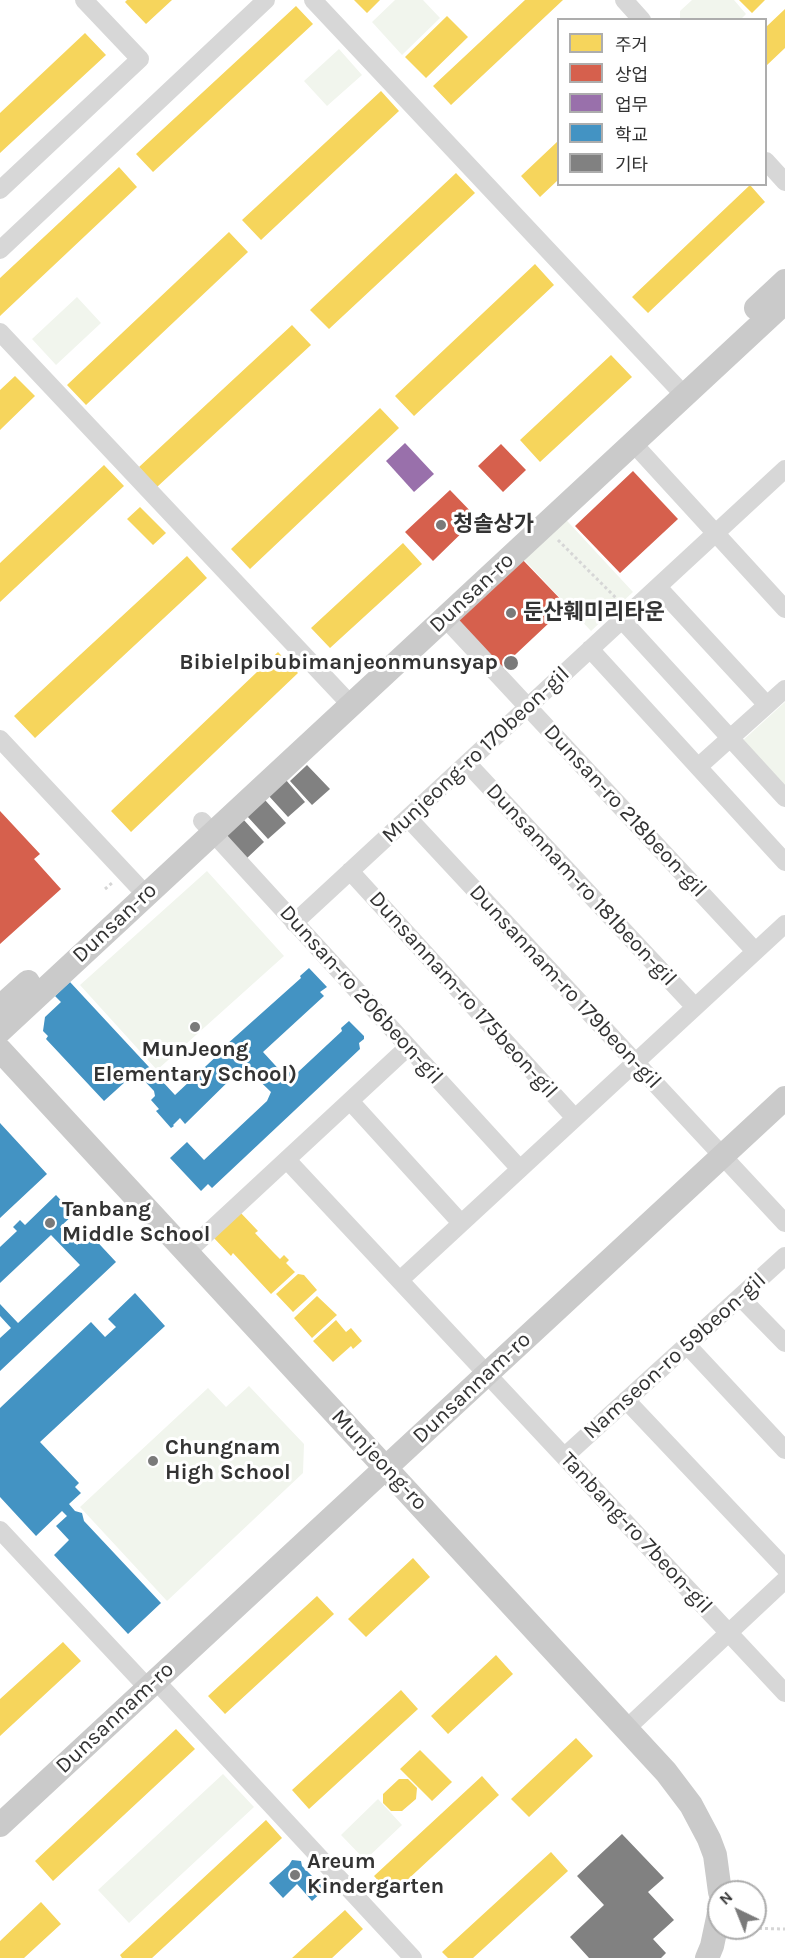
<!DOCTYPE html>
<html>
<head>
<meta charset="utf-8">
<style>
	body { margin:0 }
	#map { position:relative; width:785px; height:1958px; overflow:hidden; background:#fff; font-family:Karla,"Noto Sans KR",sans-serif }
	canvas { display:block }
	.legend { position:absolute; left:557px; top:18px; width:210px; height:168px; box-sizing:border-box; background:#fff; border:2px solid #adadad; margin:0; padding:8px 10px; list-style:none; font-size:18px; color:#333 }
	.legend li { display:flex; align-items:center; gap:12px; height:30px }
	.legend b { width:30px; border:2px solid #adadad }
	.north { position:absolute; left:707px; top:1880px; width:60px; height:60px; box-sizing:border-box; background:#fff; border:2px solid #adadad; border-radius:50%; rotate:317deg; font-size:16px; font-weight:700; line-height:24px; text-align:center; color:#333 }
	.north::after { content:''; display:block; margin:auto; width:21px; height:27px; background:#7a7a7a; clip-path:polygon(50% 0,100% 100%,50% 72%,0 100%) }
</style>
</head>
<body>
<div id="map">
<canvas width="785" height="1958"></canvas>
<ul class="legend">
<li><b style="height:16px;background:#f6d55c"></b>주거</li>
<li><b style="height:16px;background:#d6604d"></b>상업</li>
<li><b style="height:16px;background:#9970ab"></b>업무</li>
<li><b style="height:16px;background:#4393c3"></b>학교</li>
<li><b style="height:16px;background:#818181"></b>기타</li>
</ul>
<div class="north">N</div>
</div>
<script>
const ctx = document.querySelector('canvas').getContext('2d');
ctx.lineJoin = 'round';
function fillPath(path, color) { ctx.fillStyle = color; ctx.fill(path, 'evenodd'); }
const toPath = rows => new Path2D(rows.map(r => 'M' + r).join(''));
function stroke(path, color, width, dash) { ctx.strokeStyle = color; ctx.lineWidth = width; ctx.lineCap = dash ? 'butt' : 'round'; ctx.setLineDash(dash || []); ctx.stroke(path); }
function write(font, color, halo, rows, align = 'center') {
  ctx.font = font + ' Karla,"Noto Sans KR",sans-serif'; ctx.lineWidth = 6; ctx.setLineDash([]); ctx.textBaseline = 'middle'; ctx.strokeStyle = halo; ctx.fillStyle = color; for (const [text, x, y, turn = 0] of rows) {
    ctx.save(); ctx.translate(x, y); ctx.rotate((+turn || 0) * Math.PI / 180); ctx.textAlign = isNaN(turn) ? turn : align; if (halo) ctx.strokeText(text, 0, 0); ctx.fillText(text, 0, 0); ctx.restore();
  }
}
const green = toPath([
	[395,0,423,0,440,18,402,55,372,22],
	[692,0,734,0,746,14,741,19,680,19,680,11],
	[339,49,362,75,327,106,304,81],
	[77,297,101,323,56,365,32,339],
	[557,510,633,592,591,631,515,550],
	[785,702,785,793,740,743],
	[207,871,284,956,157,1070,80,985],
	[249,1386,304,1444,303,1473,167,1601,80,1507,208,1388,226,1407],
	[223,1774,254,1807,129,1923,98,1890],
	[378,1799,402,1825,365,1860,341,1835]
]);
const homes = toPath([
	[127,0,172,0,146,24,125,2],
	[354,0,380,0,367,13],
	[525,0,563,0,451,105,433,86],
	[739,0,765,0,752,13],
	[296,6,313,24,153,172,136,154],
	[785,9,785,48,766,66,766,27],
	[447,16,468,37,426,78,405,57],
	[85,33,106,55,0,153,0,113],
	[381,91,399,111,261,240,242,220],
	[558,141,558,180,540,197,521,176],
	[119,167,137,187,0,316,0,278],
	[456,173,475,193,329,329,310,310],
	[750,185,765,202,648,313,632,297],
	[229,232,248,252,86,405,67,385],
	[535,264,554,285,414,416,395,396],
	[292,325,311,345,157,487,139,467],
	[611,355,632,377,540,462,520,440],
	[15,376,35,396,0,430,0,390],
	[380,408,399,428,250,569,231,549],
	[104,465,124,486,0,602,0,563],
	[140,507,166,533,153,545,127,519],
	[403,543,422,564,330,648,311,628],
	[187,556,207,578,35,738,14,716],
	[278,652,298,673,131,832,111,811],
	[239,1211,258,1231,255,1233,273,1252,280,1259,284,1255,289,1260,286,1263,295,1272,271,1294,233,1253,231,1256,212,1236],
	[298,1274,304,1275,317,1290,293,1312,276,1294],
	[317,1296,337,1315,312,1338,294,1318],
	[336,1320,346,1332,351,1328,362,1341,353,1349,351,1346,333,1362,313,1341],
	[413,1558,430,1577,366,1637,348,1619],
	[317,1596,334,1614,225,1714,208,1696],
	[63,1642,81,1661,0,1736,0,1699],
	[496,1655,513,1674,448,1734,431,1716],
	[401,1690,418,1709,309,1809,292,1790],
	[176,1729,195,1749,53,1881,35,1861],
	[576,1738,593,1756,529,1817,511,1799],
	[420,1750,452,1782,432,1801,400,1769],
	[482,1776,499,1795,391,1895,374,1876],
	[399,1779,408,1779,417,1788,416,1799,402,1811,391,1811,383,1803,383,1794],
	[266,1820,282,1838,152,1958,122,1958,120,1955],
	[551,1852,568,1871,473,1958,448,1958,442,1952],
	[41,1902,61,1924,24,1958,0,1958,0,1941],
	[345,1910,363,1929,332,1958,292,1958]
]);
const shops = toPath([
	[501,444,526,470,503,492,478,466],
	[633,471,678,519,620,573,575,526],
	[450,490,477,518,433,561,405,532],
	[520,557,567,606,500,669,454,619],
	[0,811,40,854,34,859,61,889,0,944]
]);
const offices = toPath([
	[405,443,434,474,414,492,386,461]
]);
const schools = toPath([
	[309,968,327,987,320,992,324,996,263,1052,285,1076,293,1069,297,1073,342,1031,341,1028,349,1021,364,1036,364,1039,359,1043,360,1049,212,1188,208,1184,201,1191,170,1158,187,1142,204,1160,267,1101,271,1092,244,1066,185,1124,180,1118,173,1125,174,1126,171,1128,156,1111,159,1109,151,1100,155,1096,154,1091,136,1072,104,1101,46,1039,48,1036,43,1031,45,1017,61,1002,55,996,70,982,175,1095,222,1051,226,1045,301,978,300,976],
	[0,1123,47,1174,0,1218],
	[56,1195,74,1214,60,1227,77,1245,89,1233,116,1262,0,1371,0,1338,11,1328,0,1316,0,1304,18,1323,80,1265,51,1235,0,1283,0,1247,17,1231,13,1227,20,1220,25,1225],
	[135,1293,165,1326,40,1442,79,1483,75,1487,81,1493,69,1504,75,1511,82,1513,84,1521,161,1603,128,1634,54,1555,69,1540,56,1526,67,1516,62,1511,36,1536,0,1497,0,1408,91,1322,105,1337,116,1327,108,1319],
	[292,1860,301,1861,302,1866,325,1889,312,1901,297,1884,283,1898,269,1883,289,1865]
]);
const building = toPath([
	[307,765,330,789,312,805,290,781],
	[286,780,305,802,288,817,268,795],
	[265,800,286,823,268,839,247,816],
	[243,819,264,842,246,859,225,836],
	[622,1834,664,1878,648,1892,674,1920,653,1939,666,1953,661,1958,589,1958,570,1937,604,1905,577,1876]
]);
const path = toPath([
	[558,540,619,601],
	[105,889,112,883],
	[741,1928,785,1929]
]);
const minor = toPath([
	[313,0,684,395],
	[624,0,642,20],
	[766,161,785,182],
	[0,190,140,59,84,0],
	[0,250,266,0],
	[0,332,351,705],
	[633,443,785,609],
	[658,587,767,705],
	[445,618,755,951],
	[622,620,785,798],
	[590,649,785,862],
	[0,739,146,895],
	[467,763,695,1007],
	[698,767,785,689],
	[408,818,785,1223],
	[202,821,520,1169],
	[350,871,575,1118],
	[294,923,785,469],
	[350,1101,461,1223],
	[287,1160,785,1693],
	[187,1252,408,1047],
	[400,1280,785,924],
	[740,1297,785,1343],
	[687,1345,785,1450],
	[626,1400,785,1568],
	[565,1456,785,1256],
	[0,1530,148,1688],
	[156,1681,413,1958],
	[627,1728,785,1580]
]);
const major = toPath([
	[756,308,785,281],
	[0,1007,28,982],
	[0,1031,785,302],
	[0,1050,666,1772,691,1805,709,1839,715,1855,720,1892],
	[0,1825,785,1098],
	[707,1958,712,1946,719,1913]
]);
const markers = [
	[441,525,6,"#7a7a7a"],
	[511,613,6,"#7a7a7a"],
	[511,663,8,"#7a7a7a"],
	[195,1027,6,"#7a7a7a"],
	[50,1223,6,"#7a7a7a"],
	[153,1461,6,"#7a7a7a"],
	[295,1875,6,"#7a7a7a"]
];
const poiNames = [
	["청솔상가",453,525],
	["둔산훼미리타운",523,613],
	["Bibielpibubimanjeonmunsyap",498,663,"right"],
	["MunJeong",195,1050,"center"],
	["Elementary School)",195,1075,"center"],
	["Tanbang",62,1210],
	["Middle School",62,1235],
	["Chungnam",165,1448],
	["High School",165,1473],
	["Areum",307,1862],
	["Kindergarten",307,1887]
];
const streetNames = [
	["Dunsan-ro",472,593,-43],
	["Munjeong-ro 170beon-gil",476,755,-43],
	["Dunsan-ro 218beon-gil",625,811,47],
	["Dunsannam-ro 181beon-gil",581,885,47],
	["Dunsan-ro",115,923,-43],
	["Dunsannam-ro 179beon-gil",565,987,47],
	["Dunsan-ro 206beon-gil",361,995,48],
	["Dunsannam-ro 175beon-gil",463,995,48],
	["Namseon-ro 59beon-gil",675,1356,-42],
	["Dunsannam-ro",472,1388,-43],
	["Munjeong-ro",379,1460,47],
	["Tanbang-ro 7beon-gil",636,1533,47],
	["Dunsannam-ro",115,1718,-43]
];
fillPath(green, '#f1f5ed');
fillPath(homes, '#f6d55c');
fillPath(shops, '#d6604d');
fillPath(offices, '#9970ab');
fillPath(schools, '#4393c3');
fillPath(building, '#818181');
stroke(path, '#d6d6d6', 3, [3, 3]);
stroke(minor, '#d7d7d7', 18);
stroke(major, '#cacaca', 24);
for (const [x, y, r, color] of markers) { const dot = new Path2D(); dot.arc(x, y, r, 0, 2 * Math.PI); ctx.fillStyle = color; ctx.fill(dot); stroke(dot, '#fff', 2); }
write('bold 22px', '#333', '#fff', poiNames, 'left');
write('22px', '#333', '#fff', streetNames);
</script>
</body>
</html>
